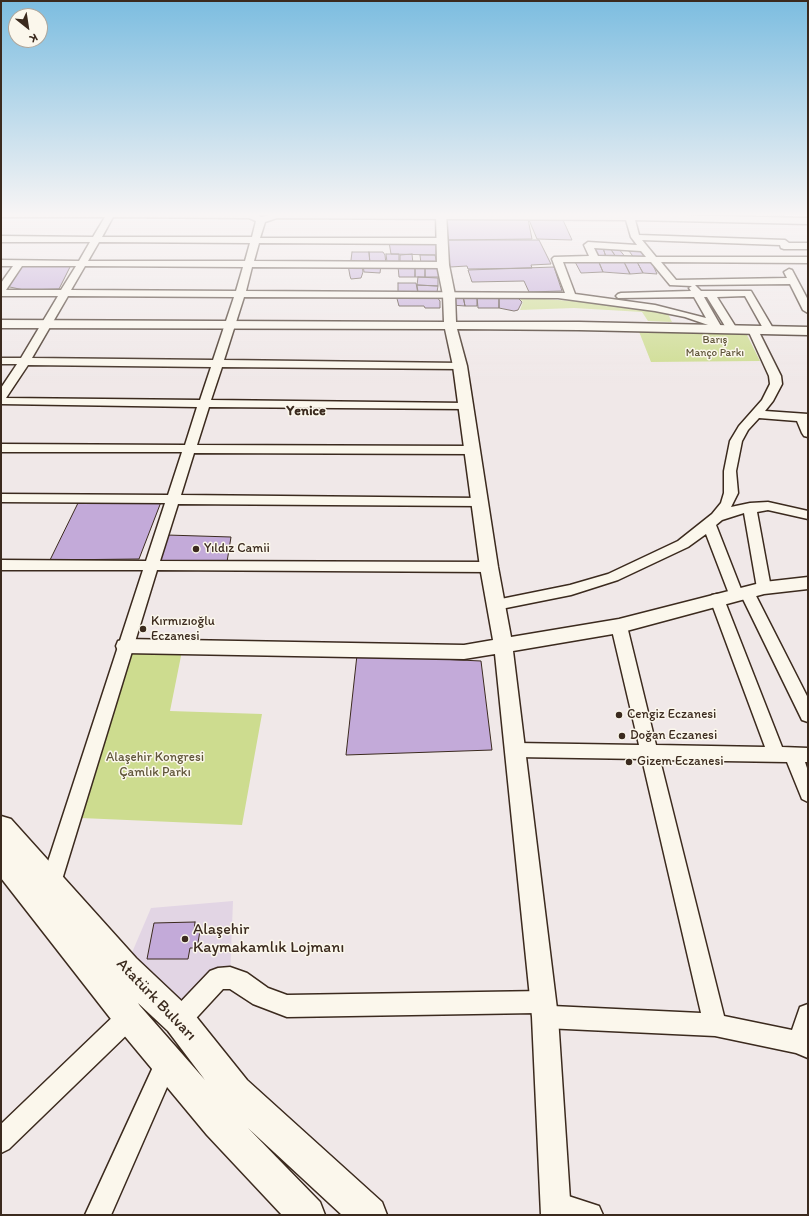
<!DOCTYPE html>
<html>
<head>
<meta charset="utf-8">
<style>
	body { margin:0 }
	#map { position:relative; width:809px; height:1216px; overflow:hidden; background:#f0e8e8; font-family:Itim,sans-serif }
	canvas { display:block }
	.frame { position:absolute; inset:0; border:2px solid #3b2a1e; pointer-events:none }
	.north { position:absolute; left:8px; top:8px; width:40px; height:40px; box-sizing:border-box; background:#fbf7ec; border:1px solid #aea59a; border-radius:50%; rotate:150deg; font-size:11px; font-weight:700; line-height:16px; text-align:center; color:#3b2a1e }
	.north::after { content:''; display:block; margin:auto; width:14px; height:18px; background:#3b2a1e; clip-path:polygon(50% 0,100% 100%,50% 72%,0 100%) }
</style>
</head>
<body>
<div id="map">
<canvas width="809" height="1216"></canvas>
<div class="frame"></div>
<div class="north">K</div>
</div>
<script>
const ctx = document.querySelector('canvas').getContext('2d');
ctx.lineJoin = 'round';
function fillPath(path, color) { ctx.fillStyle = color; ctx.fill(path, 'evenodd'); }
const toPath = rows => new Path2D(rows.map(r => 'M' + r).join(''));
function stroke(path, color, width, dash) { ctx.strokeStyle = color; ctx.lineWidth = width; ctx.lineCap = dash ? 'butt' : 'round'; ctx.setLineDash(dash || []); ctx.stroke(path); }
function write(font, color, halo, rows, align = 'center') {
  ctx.font = font + ' Itim,sans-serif'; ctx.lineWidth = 3; ctx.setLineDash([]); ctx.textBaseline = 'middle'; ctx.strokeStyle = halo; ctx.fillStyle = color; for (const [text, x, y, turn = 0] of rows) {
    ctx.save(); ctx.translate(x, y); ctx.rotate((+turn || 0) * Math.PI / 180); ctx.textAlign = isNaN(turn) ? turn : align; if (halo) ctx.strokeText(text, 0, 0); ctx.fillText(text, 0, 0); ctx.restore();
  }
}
const built = toPath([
	[233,901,230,978,179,1020,125,969,151,908]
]);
const green = toPath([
	[518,297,612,304,668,314,672,322,648,321,642,312,574,308,520,310,523,302],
	[638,329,745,331,760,361,651,362],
	[128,651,182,651,170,711,262,714,242,825,81,818]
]);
const building = toPath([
	[446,218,528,219,532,239,448,240,446,218],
	[529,220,563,220,572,240,537,239,529,220],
	[447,240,539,240,551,264,531,265,532,268,468,269,467,266,450,267,447,240],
	[389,242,435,243,437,246,437,255,391,254,389,242],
	[593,247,603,248,606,257,595,256,593,247],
	[603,248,610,248,616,257,606,257,603,248],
	[610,248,618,248,627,259,616,257,610,248],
	[629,251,638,251,641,252,646,258,635,259,629,251],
	[352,252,369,252,370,264,353,264,351,260,352,252],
	[369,252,383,252,385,255,386,264,370,264,369,252],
	[386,254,399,254,399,262,387,262,386,254],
	[412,254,413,264,400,263,400,255,412,254],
	[420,255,435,255,437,263,421,264,420,255],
	[574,260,598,260,603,272,581,273,574,260],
	[598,260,623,260,630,274,603,272,598,260],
	[623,260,636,260,643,273,630,274,623,260],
	[636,260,647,260,653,265,657,274,643,273,636,260],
	[22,264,71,265,59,289,24,290,5,286,22,264],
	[348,265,362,265,363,272,361,278,351,279,350,276,348,265],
	[363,265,381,265,380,273,364,272,363,265],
	[398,266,415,266,415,277,399,277,398,266],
	[415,266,423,266,425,269,425,277,415,277,415,266],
	[423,266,435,266,438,269,439,277,425,277,425,269,423,266],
	[554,267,562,291,529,292,524,281,472,282,468,270,554,267],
	[418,277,438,278,438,286,417,285,418,277],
	[398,283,416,283,418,294,398,294,398,283],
	[417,285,438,286,437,292,418,292,417,285],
	[396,295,436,296,440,301,440,308,425,308,424,306,399,306,396,295],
	[451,296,463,296,465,306,451,305,451,296],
	[463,296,477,297,477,306,465,306,463,296],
	[477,297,499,297,499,308,478,308,477,297],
	[499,297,517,297,522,302,518,310,514,311,499,308,499,297],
	[79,501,161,502,139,559,50,560,79,501],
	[167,535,231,537,227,562,160,561,167,535],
	[357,655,481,661,492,750,346,755,357,655],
	[195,922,194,931,200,931,197,948,190,948,188,959,147,959,154,923,195,922]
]);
const minor = toPath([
	[1,213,263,213,259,216,262,217,275,213,630,214,808,218,808,224,635,220,639,235,785,240,789,243,808,243,808,249,784,249,781,248,780,245,642,240,656,257,808,257,808,263,661,262,676,280,787,278,784,272,789,269,792,270,808,300,808,313,803,310,790,284,695,285,701,291,751,291,774,330,769,333,764,330,745,296,717,297,737,329,732,332,728,331,707,297,704,297,722,328,721,330,713,330,711,326,685,317,655,311,558,298,244,297,224,360,460,363,465,366,460,369,222,367,211,400,466,403,470,404,472,406,470,408,466,409,209,407,197,445,472,446,476,447,478,450,476,453,472,454,194,453,181,495,479,498,484,499,486,502,484,505,479,506,178,504,160,561,489,562,494,564,496,567,494,570,489,572,157,570,61,883,58,889,51,892,44,889,41,883,143,570,1,570,1,560,146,561,165,503,1,502,1,494,168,495,182,452,1,452,1,444,185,445,197,407,1,404,1,388,17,364,1,364,1,358,21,358,58,296,1,296,1,283,13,266,1,266,1,260,79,261,90,242,1,242,1,236,93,237,105,217,1,217,1,213],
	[113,217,249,218,256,221,252,237,102,237,113,217],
	[277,218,626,220,631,237,637,245,588,242,584,245,589,256,554,257,552,259,565,293,246,291,252,267,443,268,448,265,443,262,254,261,259,243,442,244,446,241,442,238,260,238,265,222,277,218],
	[99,242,250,243,245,261,88,261,99,242],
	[594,248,641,251,646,257,598,256,594,248],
	[563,262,651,262,670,285,692,286,689,288,691,291,621,293,618,294,616,296,618,298,694,297,706,318,655,305,575,294,563,262],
	[22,266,76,266,61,290,6,290,22,266],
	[85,266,243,267,236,291,71,290,85,266],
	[68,296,234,297,213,360,32,358,68,296],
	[28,365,211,367,200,400,6,398,28,365],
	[753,327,758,330,781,376,782,384,773,401,765,411,808,414,808,437,804,436,802,433,797,421,759,418,748,430,742,441,736,471,738,493,731,507,750,503,768,502,808,511,808,519,768,510,757,512,771,588,769,592,764,593,759,592,757,588,744,513,722,520,716,525,741,589,747,587,752,588,808,698,808,722,802,720,742,597,736,599,731,598,729,594,706,534,688,547,618,580,571,595,496,610,491,609,489,605,491,601,496,600,570,585,608,574,678,541,712,514,721,503,724,493,724,471,730,441,739,426,762,400,770,384,769,376,748,330,753,327],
	[717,594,722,595,724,599,782,747,808,748,808,762,805,762,808,771,808,802,802,799,787,762,660,760,724,1016,792,1030,800,1007,808,1004,808,1058,796,1053,715,1036,545,1028,537,1025,534,1017,536,1013,287,1017,253,1004,230,989,223,989,187,1028,179,1031,171,1028,168,1020,171,1012,210,971,218,968,230,967,247,973,268,988,287,995,543,991,551,994,554,1002,552,1006,701,1013,642,759,516,757,510,755,507,750,510,745,516,743,639,745,611,626,614,622,619,620,624,622,627,626,656,745,765,747,710,599,712,595,717,594],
	[129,1006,137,1009,140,1017,137,1025,9,1149,1,1153,1,1124,121,1009,129,1006],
	[167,1051,175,1054,178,1062,111,1215,85,1215,159,1054,167,1051],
	[556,1192,599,1206,603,1215,547,1214,543,1205,547,1196,556,1192]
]);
const tertiary = toPath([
	[436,213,446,213,449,265,455,295,456,322,579,322,808,327,808,335,579,330,457,329,467,366,498,567,511,637,619,619,764,582,808,577,808,589,764,594,619,633,513,651,558,1017,571,1215,541,1215,532,1017,495,654,464,659,125,653,118,651,116,646,118,641,125,639,464,645,493,640,480,567,453,366,445,329,1,328,1,320,444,322,443,295,437,265,436,213]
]);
const primary = toPath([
	[1,816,11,819,136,958,190,1009,247,1080,382,1202,387,1215,342,1215,248,1128,320,1202,325,1215,282,1215,207,1135,118,1028,1,878,1,816],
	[138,1003,168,1031,205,1080,140,1006,138,1003]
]);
const markers = [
	[196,549,4,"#3b2a1e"],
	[143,629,4,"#3b2a1e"],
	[619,715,4,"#3b2a1e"],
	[622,736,4,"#3b2a1e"],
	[629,762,4,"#3b2a1e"],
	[185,939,4,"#3b2a1e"]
];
const farParknames = [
	["Barış",715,340],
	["Manço Parkı",715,353]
];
const poiNames = [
	["Yıldız Camii",204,549],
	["Kırmızıoğlu",151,622],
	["Eczanesi",151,637],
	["Cengiz Eczanesi",627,715],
	["Doğan Eczanesi",630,736],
	["Gizem Eczanesi",637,762]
];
const parkNames = [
	["Alaşehir Kongresi",155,758],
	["Çamlık Parkı",155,773]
];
const farDistrictnames = [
	["Yenice",306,411]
];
const nearPoinames = [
	["Alaşehir",193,930],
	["Kaymakamlık Lojmanı",193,948]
];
const nearStreetnames = [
	["Atatürk Bulvarı",156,1000,46]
];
fillPath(built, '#e2d5e4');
fillPath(green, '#cddc8f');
fillPath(building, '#c3aad9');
stroke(building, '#3b2a1e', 1);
stroke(minor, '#3b2a1e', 3);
stroke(tertiary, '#3b2a1e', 3);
stroke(primary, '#3b2a1e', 3);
fillPath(minor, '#fbf7ec');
fillPath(tertiary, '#fbf7ec');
fillPath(primary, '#fbf7ec');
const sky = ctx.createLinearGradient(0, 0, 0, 383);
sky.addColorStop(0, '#7cbde0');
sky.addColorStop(0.56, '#f8f5f5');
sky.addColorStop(1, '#f8f5f500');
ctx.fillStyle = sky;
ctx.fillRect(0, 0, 809, 383);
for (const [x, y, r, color] of markers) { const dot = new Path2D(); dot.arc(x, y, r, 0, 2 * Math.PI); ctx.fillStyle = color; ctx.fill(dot); stroke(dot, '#fbf7ec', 1.5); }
write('11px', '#60563a', '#fbf7ec', farParknames);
write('13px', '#3b2a1e', '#fbf7ec', poiNames, 'left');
write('13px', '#60563a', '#fbf7ec', parkNames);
write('bold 14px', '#3b2a1e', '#fbf7ec', farDistrictnames);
write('16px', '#3b2a1e', '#fbf7ec', nearPoinames, 'left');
write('16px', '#3b2a1e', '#fbf7ec', nearStreetnames);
</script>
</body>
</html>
